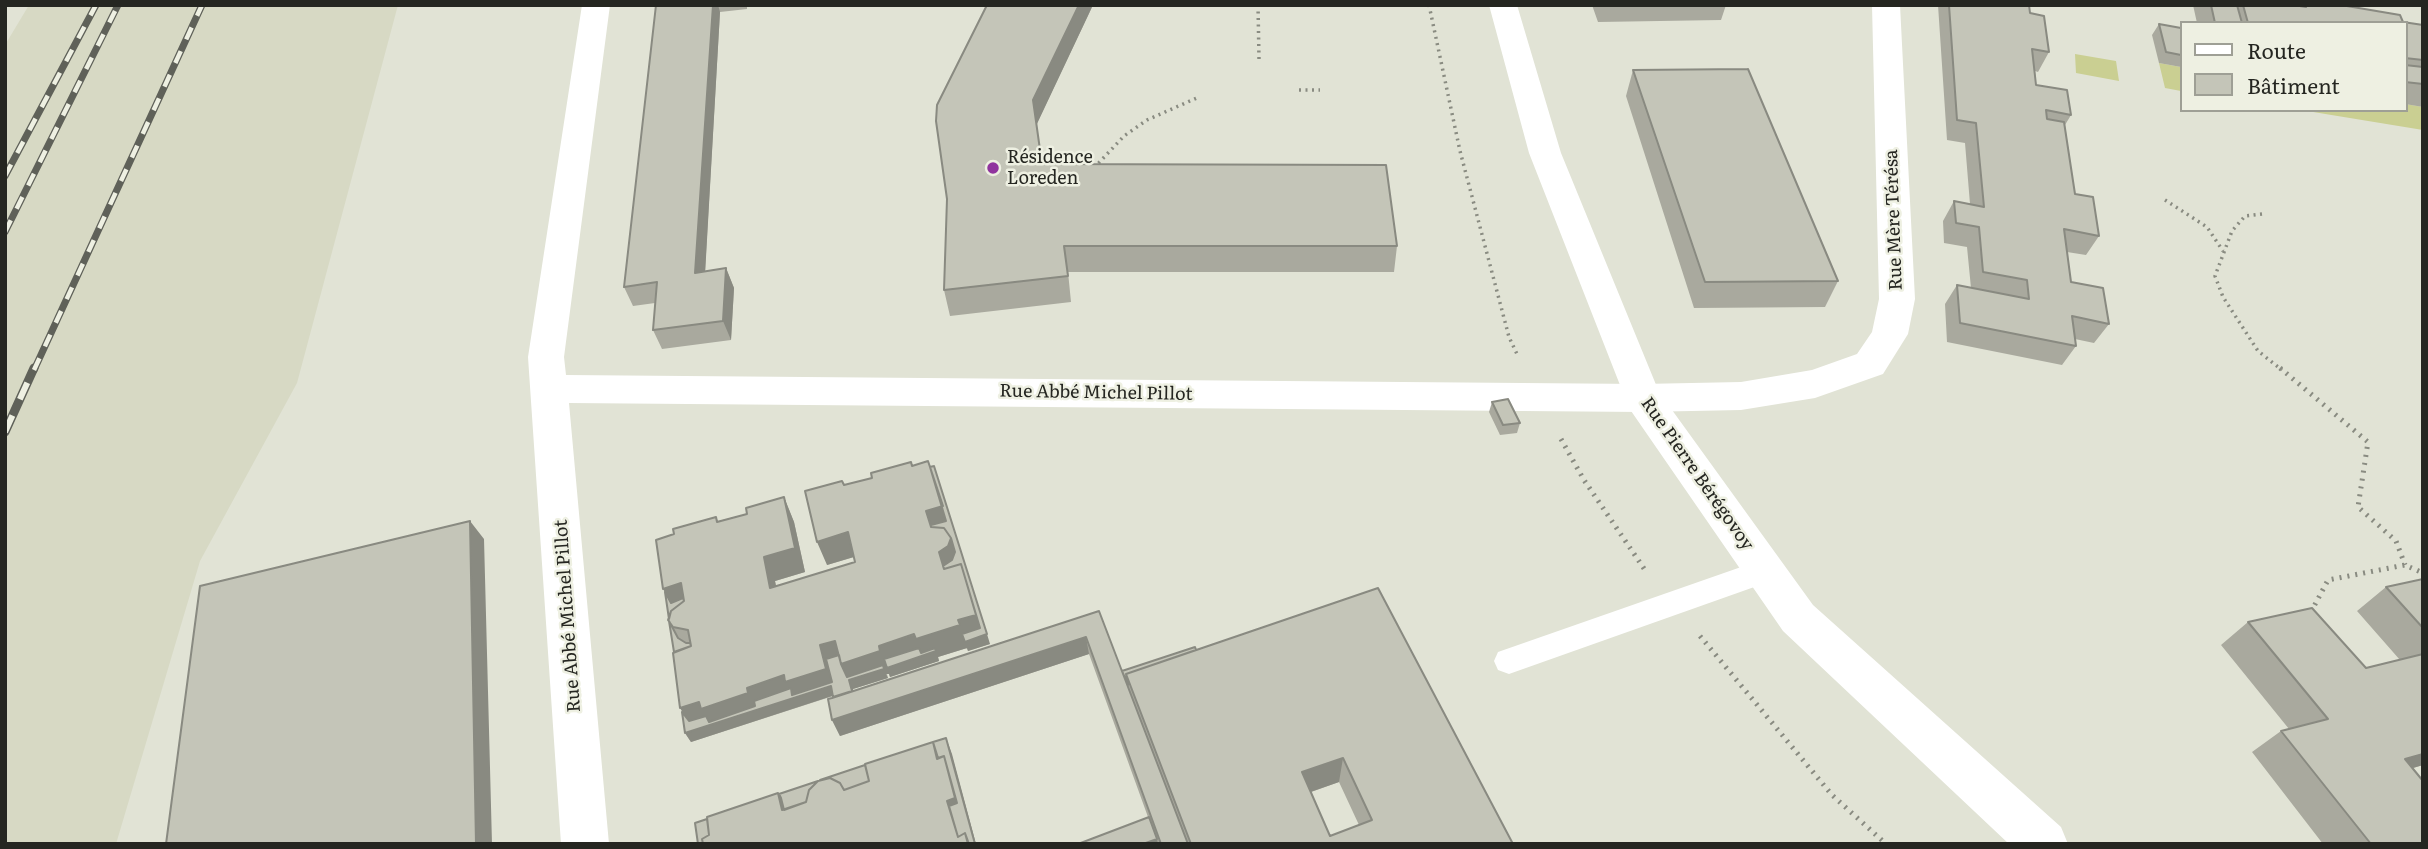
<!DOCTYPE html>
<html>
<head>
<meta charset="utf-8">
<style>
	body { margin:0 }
	#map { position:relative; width:2428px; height:849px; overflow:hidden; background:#e1e3d5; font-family:Literata,serif }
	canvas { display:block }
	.frame { position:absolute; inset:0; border:7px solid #252621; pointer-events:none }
	.legend { position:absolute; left:2180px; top:21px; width:228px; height:91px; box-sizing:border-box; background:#eef0e2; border:2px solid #9e9f95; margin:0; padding:9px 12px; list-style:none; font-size:21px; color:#252621 }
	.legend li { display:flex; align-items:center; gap:14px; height:35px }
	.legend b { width:35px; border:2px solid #9e9f95 }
</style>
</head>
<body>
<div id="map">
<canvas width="2428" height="849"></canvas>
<div class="frame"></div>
<ul class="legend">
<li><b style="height:9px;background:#fff"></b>Route</li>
<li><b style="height:19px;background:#c4c5b8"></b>Bâtiment</li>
</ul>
</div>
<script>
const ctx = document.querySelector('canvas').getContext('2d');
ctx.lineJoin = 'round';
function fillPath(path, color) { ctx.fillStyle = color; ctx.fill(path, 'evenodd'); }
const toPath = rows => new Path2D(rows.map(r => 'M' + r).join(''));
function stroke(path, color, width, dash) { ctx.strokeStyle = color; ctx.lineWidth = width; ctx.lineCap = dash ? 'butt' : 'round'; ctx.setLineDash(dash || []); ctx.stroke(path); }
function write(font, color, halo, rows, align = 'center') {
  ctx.font = font + ' Literata,serif'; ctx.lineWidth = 5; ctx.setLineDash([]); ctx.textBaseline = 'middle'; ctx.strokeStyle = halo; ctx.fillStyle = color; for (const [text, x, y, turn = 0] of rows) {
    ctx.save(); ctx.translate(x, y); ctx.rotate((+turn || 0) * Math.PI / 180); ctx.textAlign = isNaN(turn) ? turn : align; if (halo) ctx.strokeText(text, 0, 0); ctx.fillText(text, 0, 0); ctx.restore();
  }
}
const built = toPath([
	[29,5,398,5,297,383,200,561,116,844,5,844,5,45]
]);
const green = toPath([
	[2075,54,2116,61,2119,81,2076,73],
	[2159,63,2181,67,2181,91,2165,88],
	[2405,104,2423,107,2423,130,2301,110,2405,110]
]);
const pathFar1 = toPath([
	[1258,5,1259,59],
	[1429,5,1460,151,1509,337,1517,354],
	[1299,90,1320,90],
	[1094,168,1124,136,1147,120,1199,97],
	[2165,200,2207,227,2223,251],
	[2262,214,2245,216,2232,231,2215,276,2223,297,2258,351,2282,370]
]);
const path = toPath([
	[2280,368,2368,442,2358,507,2396,541,2405,565],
	[1561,439,1584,480,1645,570],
	[2311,612,2328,580,2405,565,2423,573],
	[1700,636,1832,795,1886,844]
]);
const service = toPath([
	[1764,559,1774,562,1778,571,1774,580,1509,674,1498,670,1494,661,1498,652,1764,559]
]);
const minor = toPath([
	[582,5,610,5,564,357,566,375,1642,384,1741,382,1812,370,1857,354,1872,332,1879,299,1872,5,1900,5,1915,299,1908,334,1883,374,1815,398,1741,410,1642,412,569,403,609,844,561,844,528,357,582,5]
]);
const tertiary = toPath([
	[1489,5,1517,5,1561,153,1659,392,1813,605,2061,827,2068,844,2009,844,1783,631,1629,408,1529,153,1489,5]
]);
const railFar1 = toPath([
	[5,176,96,5],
	[5,232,118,5],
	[34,370,202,5]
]);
const rail = toPath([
	[5,432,34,368]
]);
const wall = toPath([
	[656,5,747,5,747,9,720,12,705,271,726,268,734,288,731,340,662,349,653,330,655,303,633,306,624,287],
	[1093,5,1036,125,1042,164,1397,246,1394,272,1068,272,1071,302,950,316,944,290],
	[1592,5,1726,5,1721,20,1598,22],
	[1938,5,2029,5,2030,13,2049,52,2038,72,2035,71,2036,85,2071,115,2065,125,2075,194,2099,236,2086,255,2067,252,2071,282,2109,324,2094,343,2075,339,2076,346,2062,365,1947,342,1945,304,1957,285,1971,288,1967,247,1944,243,1943,221,1954,201,1970,204,1965,143,1947,140],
	[2193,5,2299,6,2300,5,2341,5,2403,22,2421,25,2423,22,2423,107,2405,104,2405,23,2197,23],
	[2159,24,2181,28,2181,67,2159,63,2152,35],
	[1633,70,1838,281,1825,307,1694,308,1626,96],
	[1492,402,1520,423,1517,433,1500,435,1489,412],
	[844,485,990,644,968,651,967,648,938,657,939,661,890,677,889,674,887,674,888,678,853,689,853,691,1099,611,1122,671,1196,650,1513,844,1078,844,1148,817,1089,654,840,736,832,720,833,696,691,742,685,733,669,619,718,521,747,514,784,497,794,522,805,572,775,581,776,586,855,562,854,557,827,565],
	[1339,782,1359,825,1330,836,1311,792],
	[2423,579,2423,765,2413,768,2423,844,2323,844,2252,752,2281,731,2289,729,2221,645,2248,622,2366,668,2400,660,2357,611,2386,587]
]);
const shadedWall = toPath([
	[713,5,718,5,720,12,704,292,695,273],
	[1079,5,1093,5,1036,126,1033,100],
	[726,268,734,288,731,340,723,321],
	[784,497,794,522,805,572,775,581,781,611,681,583,694,606,677,612,663,589,717,522,716,517,725,536],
	[943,506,949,530,931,527,926,511],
	[470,521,484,539,492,844,476,844],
	[848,532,857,556,827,565,817,542],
	[951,538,958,562,945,576,939,552],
	[976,615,987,634,990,644,968,651,964,639,967,648,938,657,939,661,890,677,889,674,886,674,888,678,853,689,858,708,835,695,691,742,685,733,694,730,680,708,747,688,820,645,835,641,879,646],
	[1086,637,1089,654,840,736,832,720],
	[946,738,952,754,976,844,975,844],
	[2423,754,2423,765,2372,780,2405,759],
	[1343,758,1339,782,1299,796,1302,772],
	[945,762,963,818,960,844,947,801],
	[1157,839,1158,844,1143,844]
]);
const building = toPath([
	[656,5,713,5,695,273,726,268,723,321,653,330,657,282,624,287,656,5],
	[987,5,1079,5,1033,100,1042,164,1386,165,1397,246,1064,246,1068,276,944,290,947,199,936,121,937,105,987,5],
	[1949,5,2029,5,2030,13,2044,16,2049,52,2032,49,2036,85,2067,90,2071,115,2046,110,2047,119,2064,122,2075,194,2093,197,2099,236,2064,229,2071,282,2103,288,2109,324,2072,316,2076,346,1960,323,1957,285,2029,299,2027,280,1983,272,1979,227,1956,223,1954,201,1984,207,1976,123,1957,120,1949,5],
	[2211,5,2237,5,2242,23,2215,23,2211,5],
	[2243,5,2293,5,2306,7,2306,5,2341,5,2400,15,2403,22,2423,25,2423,60,2405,58,2405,23,2248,23,2243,5],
	[2159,24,2181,28,2181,55,2166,52,2159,24],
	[2405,65,2423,67,2423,84,2405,82,2405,65],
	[1748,69,1838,281,1705,282,1633,70,1748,69],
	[1508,399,1520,423,1503,425,1492,402,1508,399],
	[928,461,943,506,926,511,931,527,944,528,951,538,948,546,939,552,944,569,961,564,976,615,958,620,960,625,916,639,914,634,879,646,880,651,841,664,835,641,820,645,826,669,785,682,784,675,747,688,748,693,701,709,699,702,680,708,673,653,691,646,688,630,673,627,668,620,671,611,684,601,681,583,663,589,656,540,674,534,673,529,716,517,717,522,747,514,746,508,784,497,795,548,764,557,770,588,855,562,848,532,817,542,805,491,842,481,844,485,872,478,871,473,911,462,912,466,928,461],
	[934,466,987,634,965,642,962,634,980,628,961,564,944,569,943,566,952,560,955,552,951,538,944,528,931,527,931,525,946,521,930,467,934,466],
	[470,521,476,844,166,844,200,586,470,521],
	[2423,579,2423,628,2386,587,2423,579],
	[1378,588,1513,844,1191,844,1126,674,1378,588],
	[1343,758,1372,820,1330,836,1302,772,1343,758],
	[665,592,671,603,683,598,684,601,671,611,669,619,665,592],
	[2312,608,2366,668,2423,654,2423,754,2405,759,2423,781,2423,844,2371,844,2281,731,2328,719,2248,622,2312,608],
	[1099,611,1188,844,1161,844,1086,637,832,720,828,699,832,698,1099,611],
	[669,621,678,638,686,643,690,643,691,646,674,652,669,621],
	[1195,647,1196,650,1126,674,1128,685,1122,671,1195,647],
	[919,648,921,653,935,648,936,651,887,668,884,659,919,648],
	[839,655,841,664,847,677,883,665,884,669,849,680,852,691,833,697,831,686,685,733,682,712,689,721,706,716,709,722,755,706,754,701,791,688,792,695,832,682,826,659,839,655],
	[946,738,975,844,969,844,965,833,958,837,949,806,957,803,944,756,938,758,933,742,946,738],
	[933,742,937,759,944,756,955,798,947,801,958,837,965,833,968,844,703,844,702,839,709,835,707,817,778,793,782,810,806,802,809,790,818,781,830,778,840,783,844,790,869,781,865,764,933,742],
	[865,765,869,781,844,790,840,783,830,778,820,780,865,765],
	[818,781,809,790,806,802,784,810,781,798,779,794,818,781],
	[1149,817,1157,839,1143,844,1078,844,1149,817],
	[707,819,709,835,702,839,703,844,698,844,695,823,707,819]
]);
const markers = [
	[993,168,7,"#90349e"]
];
const poiNames = [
	["Résidence",1007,158],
	["Loreden",1007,179]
];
const streetNames = [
	["Rue Mère Térésa",1894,220,-92],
	["Rue Abbé Michel Pillot",1096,393,1],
	["Rue Pierre Bérégovoy",1697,474,55],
	["Rue Abbé Michel Pillot",568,616,-94]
];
fillPath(built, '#d7d9c4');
fillPath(green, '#cacf92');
stroke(pathFar1, '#898b81', 3.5, [2, 4.5]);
stroke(path, '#898b81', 5, [2, 6]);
fillPath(service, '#fff');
fillPath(minor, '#fff');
fillPath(tertiary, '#fff');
stroke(railFar1, '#5f6159', 7);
stroke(rail, '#5f6159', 9);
stroke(railFar1, '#eef0e2', 4.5, [13]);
stroke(rail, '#eef0e2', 6, [18]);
fillPath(wall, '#a9a99e');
fillPath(shadedWall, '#898a81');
fillPath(building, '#c4c5b8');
stroke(building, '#898a81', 2);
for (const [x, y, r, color] of markers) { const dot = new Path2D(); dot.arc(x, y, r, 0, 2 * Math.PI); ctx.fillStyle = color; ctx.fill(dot); stroke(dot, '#eef0e2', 2.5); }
write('18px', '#252621', '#eef0e2', poiNames, 'left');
write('18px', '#252621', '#eef0e2', streetNames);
</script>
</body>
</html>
